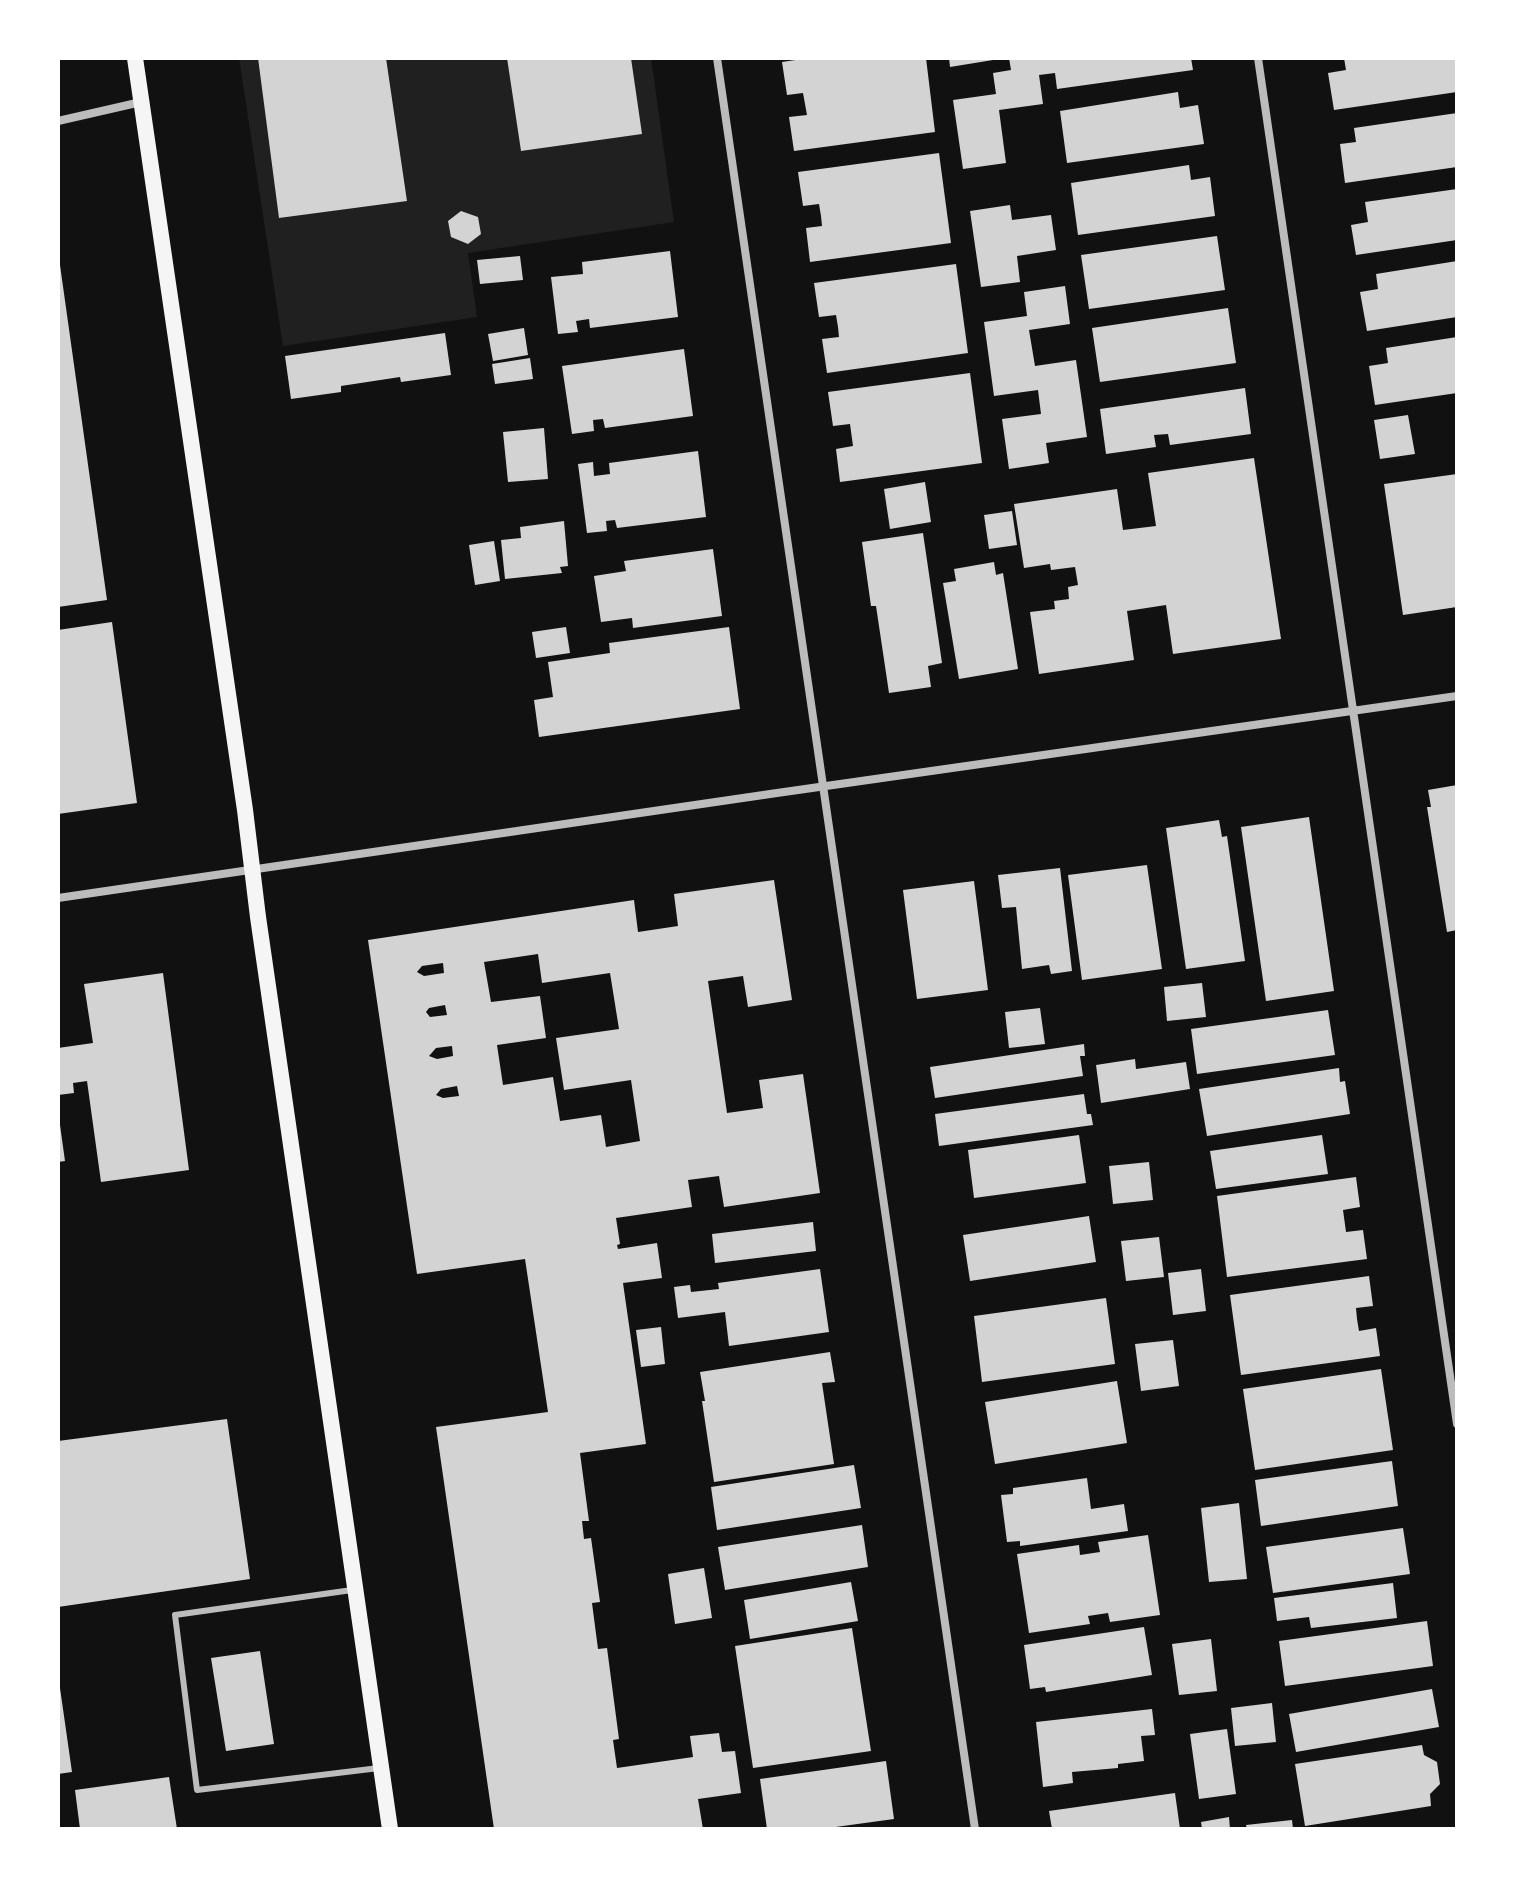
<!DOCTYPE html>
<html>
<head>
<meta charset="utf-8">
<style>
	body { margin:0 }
	#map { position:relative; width:1515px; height:1887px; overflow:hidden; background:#111; font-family:"IBM Plex Sans",sans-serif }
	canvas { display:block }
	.frame { position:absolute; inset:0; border:60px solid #fff; pointer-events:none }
</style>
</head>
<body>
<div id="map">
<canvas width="1515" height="1887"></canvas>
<div class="frame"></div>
</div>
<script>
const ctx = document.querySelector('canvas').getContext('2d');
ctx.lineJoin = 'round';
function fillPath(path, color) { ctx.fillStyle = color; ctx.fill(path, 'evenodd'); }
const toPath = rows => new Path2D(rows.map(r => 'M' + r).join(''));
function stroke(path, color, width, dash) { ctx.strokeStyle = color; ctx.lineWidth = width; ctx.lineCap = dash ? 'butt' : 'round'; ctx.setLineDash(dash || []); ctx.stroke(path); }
const green = toPath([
	[239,58,258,58,280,218,407,200,386,58,507,58,521,151,641,134,631,58,651,58,674,222,468,253,477,317,283,346]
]);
const building = toPath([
	[258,58,386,58,407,201,279,218],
	[507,58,631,58,642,134,521,151],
	[809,58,926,58,935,132,794,151,789,117,807,115,803,93,787,95,782,62],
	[949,58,993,58,993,60,950,67],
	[1009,58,1191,58,1193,70,1057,89,1055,73,1039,75,1043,104,999,110,1006,163,963,169,953,100,996,94,993,73,1011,70],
	[1344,58,1457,58,1457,92,1334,110,1328,73,1346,70],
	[1178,92,1180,108,1198,105,1204,144,1067,163,1060,111],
	[1457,113,1457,167,1345,183,1340,144,1356,142,1354,128],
	[939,153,951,243,810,262,806,228,822,226,821,216,819,204,803,206,798,172],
	[1189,165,1191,180,1210,177,1215,216,1078,235,1071,183],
	[1457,189,1457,240,1356,255,1351,225,1368,222,1365,202],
	[1010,205,1012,220,1051,215,1056,250,1017,256,1020,282,981,287,970,211],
	[461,211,478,217,481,234,468,244,451,237,448,221],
	[1217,236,1225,290,1089,309,1081,255],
	[670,251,678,317,590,328,589,319,576,321,578,332,558,334,551,277,583,274,582,262],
	[520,256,523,280,480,284,477,260],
	[1457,261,1457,317,1367,331,1360,292,1378,289,1376,274],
	[956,264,968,353,827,373,822,339,839,337,838,327,836,315,819,317,814,283],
	[58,265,60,265,107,600,58,607],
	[1065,286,1070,324,1029,330,1035,366,1076,360,1087,437,1046,443,1049,463,1009,469,1002,419,1041,414,1038,390,994,396,984,322,1027,316,1024,292],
	[1228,308,1236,363,1100,382,1092,328],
	[524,328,528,355,493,361,488,334],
	[445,333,451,375,401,382,400,377,341,386,341,392,291,399,285,356],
	[1457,337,1457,393,1375,405,1369,366,1388,363,1386,348],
	[684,349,693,416,605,428,603,419,593,420,594,431,572,434,562,366],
	[530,358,533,379,495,384,492,364],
	[970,373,982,463,840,482,836,449,853,446,850,424,833,426,828,392],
	[1245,388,1251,434,1170,445,1168,434,1154,435,1156,447,1106,454,1100,409],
	[1408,415,1415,454,1380,459,1374,420],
	[544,428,548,479,508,482,503,432],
	[698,451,706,517,617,528,615,520,606,521,607,531,587,533,578,464,593,462,594,476,610,474,609,463],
	[1254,458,1281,639,1173,654,1166,605,1127,611,1134,660,1039,674,1030,612,1055,609,1054,601,1069,599,1068,587,1078,585,1075,567,1051,570,1050,564,1024,568,1014,504,1117,489,1123,530,1156,526,1148,473],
	[1457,474,1457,607,1403,615,1384,484],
	[925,482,931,522,890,529,884,489],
	[1012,511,1017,545,989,549,984,515],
	[564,521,568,566,560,567,562,573,505,579,501,540,521,538,520,527],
	[923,533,942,663,928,666,931,687,889,693,876,606,871,606,862,542],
	[494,541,500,581,475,585,469,545],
	[713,549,722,616,633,628,632,618,601,622,594,576,626,571,624,561],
	[994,562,996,575,1003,573,1018,669,959,679,943,583,956,581,954,569],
	[112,622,137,803,58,814,58,630],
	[566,627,570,653,536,658,532,632],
	[729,627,740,709,539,737,534,700,553,697,548,662,610,653,609,643],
	[1457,785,1457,930,1447,932,1427,807,1431,807,1428,790],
	[1309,817,1334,991,1266,1001,1241,827],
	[1219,820,1222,837,1227,836,1245,961,1186,969,1166,828],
	[1147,865,1162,969,1082,980,1068,875],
	[1060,868,1072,971,1051,974,1049,965,1022,969,1016,907,1002,908,998,875],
	[774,880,792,1000,748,1007,743,976,708,981,727,1113,763,1108,759,1080,803,1074,820,1193,724,1207,719,1176,688,1180,692,1207,616,1218,620,1244,617,1245,618,1249,657,1243,662,1278,623,1283,646,1444,580,1453,589,1521,582,1521,584,1539,591,1538,600,1602,592,1603,598,1649,607,1648,619,1739,613,1740,617,1768,693,1757,690,1736,719,1733,722,1752,735,1751,741,1793,698,1799,703,1829,494,1829,436,1427,548,1412,525,1259,417,1274,368,940,634,900,638,932,678,926,674,894],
	[538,954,542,983,610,973,619,1029,556,1038,564,1090,631,1080,640,1141,606,1147,601,1115,560,1121,553,1077,503,1085,497,1045,546,1038,540,996,491,1002,484,962],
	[443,963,444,973,424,976,417,972,422,966],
	[445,1005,447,1015,430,1017,426,1012,429,1008],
	[452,1046,453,1056,437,1059,429,1056,436,1048],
	[457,1086,459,1096,443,1098,436,1095,441,1089],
	[974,881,988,990,917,999,903,890],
	[163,973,189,1170,101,1182,87,1081,73,1083,74,1093,58,1095,58,1048,93,1043,84,984],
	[1202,983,1206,1017,1167,1021,1164,987],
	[1040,1008,1045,1044,1009,1048,1005,1012],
	[1328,1010,1335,1055,1197,1074,1191,1029],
	[1084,1044,1085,1056,1080,1056,1083,1076,935,1098,930,1067],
	[1135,1059,1136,1069,1186,1062,1190,1089,1101,1103,1096,1065],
	[1339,1068,1340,1082,1345,1081,1350,1114,1207,1136,1199,1089],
	[1084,1094,1087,1114,1091,1114,1093,1125,939,1146,935,1114],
	[58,1125,60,1125,65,1161,58,1162],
	[1079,1135,1086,1183,974,1198,968,1150],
	[1322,1135,1328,1174,1216,1189,1210,1151],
	[1149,1162,1153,1200,1113,1204,1109,1166],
	[1356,1177,1360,1207,1343,1210,1346,1232,1363,1230,1367,1259,1227,1277,1217,1196],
	[1089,1216,1096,1262,970,1281,963,1235],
	[813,1222,816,1251,715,1263,712,1234],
	[1159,1237,1164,1277,1126,1281,1121,1241],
	[820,1269,829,1332,729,1346,725,1312,678,1318,674,1287,690,1285,691,1292,719,1289,718,1283],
	[1201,1269,1206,1311,1173,1315,1168,1273],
	[1369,1276,1373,1306,1356,1308,1357,1319,1359,1331,1376,1328,1380,1356,1241,1375,1230,1295],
	[1106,1298,1115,1364,982,1382,974,1316],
	[661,1327,665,1364,641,1367,636,1330],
	[1173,1340,1179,1386,1141,1391,1135,1344],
	[830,1352,835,1382,822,1383,834,1464,714,1482,702,1401,705,1401,700,1372],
	[1381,1369,1393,1450,1255,1470,1243,1389],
	[1117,1381,1127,1443,995,1464,985,1402],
	[227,1419,250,1579,58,1607,58,1441],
	[1392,1461,1398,1506,1261,1526,1255,1480],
	[854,1465,861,1508,717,1530,711,1487],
	[1087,1478,1091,1509,1124,1504,1128,1531,1020,1546,1020,1541,1007,1542,1001,1495,1013,1494,1013,1488],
	[1239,1503,1247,1579,1209,1582,1201,1508],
	[862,1525,868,1567,725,1590,718,1547],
	[1403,1528,1410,1574,1273,1593,1266,1547],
	[1148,1535,1160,1615,1110,1622,1108,1613,1088,1616,1090,1624,1029,1633,1017,1554,1079,1545,1080,1555,1100,1552,1098,1542],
	[704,1568,712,1618,675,1624,668,1574],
	[851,1582,858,1621,750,1639,744,1600],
	[1393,1583,1397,1618,1311,1628,1309,1617,1277,1621,1274,1598],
	[1427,1621,1433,1666,1285,1686,1279,1641],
	[1144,1627,1152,1675,1046,1692,1045,1687,1030,1689,1024,1645],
	[852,1628,871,1751,753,1768,735,1646],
	[1211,1639,1217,1691,1179,1695,1172,1644],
	[260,1651,274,1744,226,1751,211,1658],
	[58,1688,60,1688,72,1772,58,1774],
	[1432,1689,1439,1727,1296,1752,1289,1714],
	[1272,1703,1276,1742,1235,1746,1231,1708],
	[1152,1709,1155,1735,1141,1736,1144,1761,1118,1764,1118,1768,1072,1772,1073,1783,1043,1787,1036,1722],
	[1227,1729,1236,1794,1199,1799,1190,1734],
	[1422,1745,1424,1755,1437,1762,1440,1784,1430,1794,1431,1806,1305,1826,1295,1764],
	[886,1761,894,1819,821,1829,767,1829,760,1779],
	[169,1777,177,1829,80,1829,75,1790],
	[1175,1793,1180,1829,1052,1829,1049,1811],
	[1229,1817,1230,1829,1202,1829,1201,1822],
	[1292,1820,1293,1829,1247,1829,1246,1825]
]);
const service = toPath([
	[352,1590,175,1615,197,1790,379,1768]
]);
const minor = toPath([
	[717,58,975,1829],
	[1258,58,1457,1424],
	[58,121,141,102],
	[58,898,777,793,1457,696]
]);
const secondary = toPath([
	[135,58,245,810,258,917,390,1829]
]);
fillPath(green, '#202020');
fillPath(building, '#d3d3d3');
stroke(service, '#bcbcbc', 6);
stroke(minor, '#bcbcbc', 8);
stroke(secondary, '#f5f5f5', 16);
</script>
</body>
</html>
